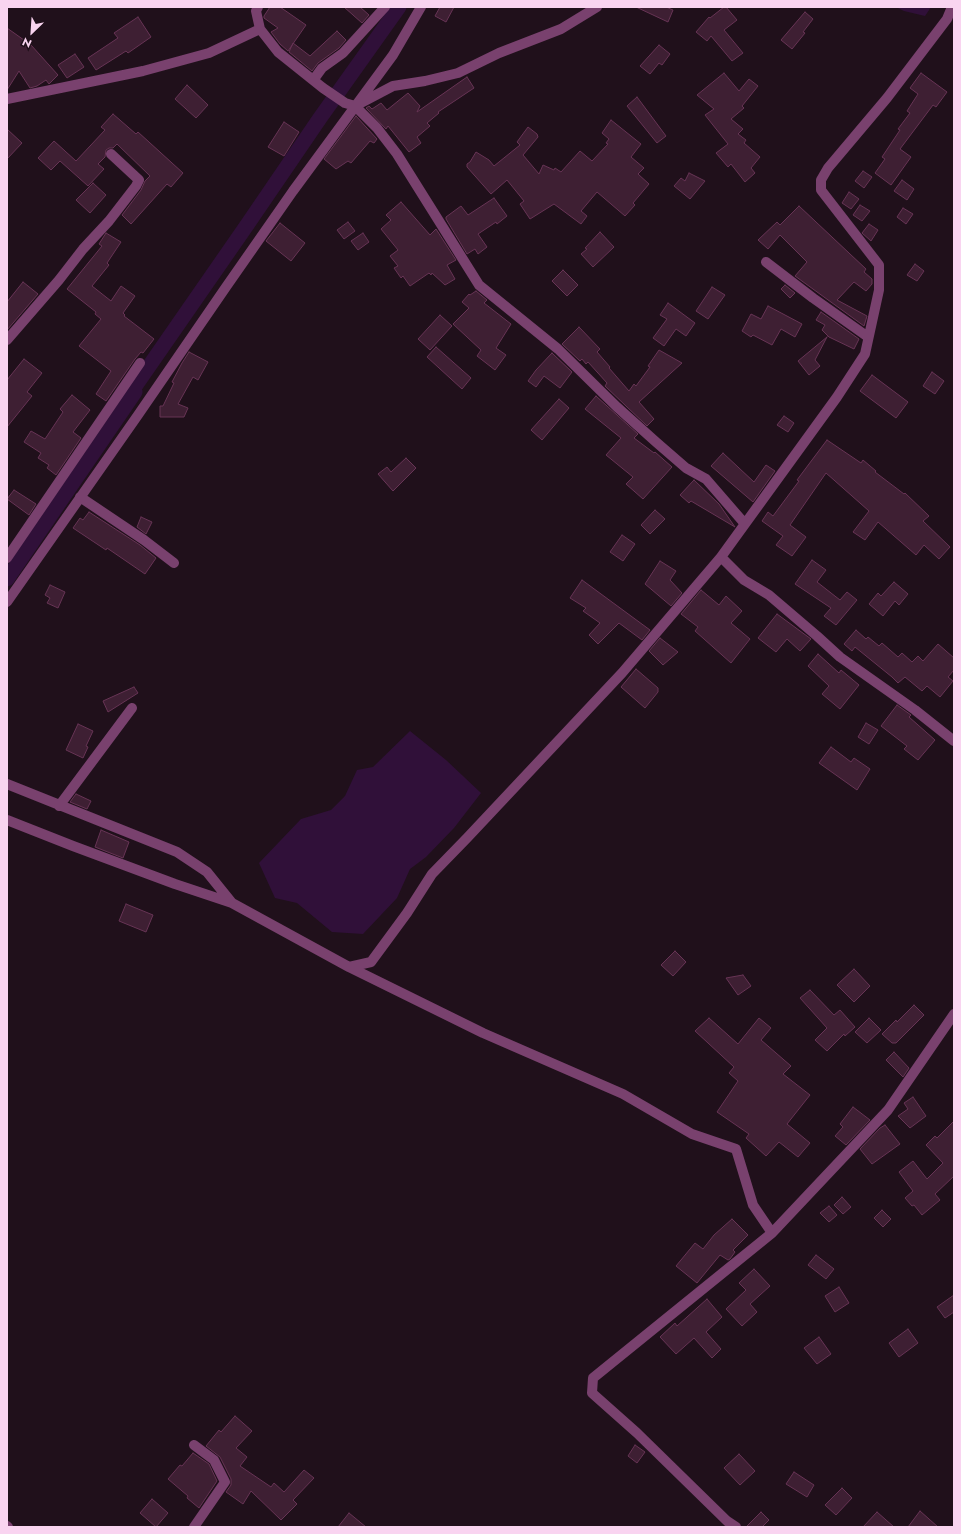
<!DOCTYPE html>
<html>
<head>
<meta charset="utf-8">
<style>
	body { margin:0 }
	#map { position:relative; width:961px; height:1534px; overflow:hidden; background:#20101b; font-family:Jost,sans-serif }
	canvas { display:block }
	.frame { position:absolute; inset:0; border:8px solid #f9d4f0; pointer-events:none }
	.north { position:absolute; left:12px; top:12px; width:40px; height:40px; -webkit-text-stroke:3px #20101b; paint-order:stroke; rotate:205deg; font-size:11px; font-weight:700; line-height:16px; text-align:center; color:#f9d4f0 }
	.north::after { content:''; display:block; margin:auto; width:14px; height:18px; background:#f9d4f0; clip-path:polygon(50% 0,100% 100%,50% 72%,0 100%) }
</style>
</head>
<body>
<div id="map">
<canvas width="961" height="1534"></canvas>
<div class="frame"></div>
<div class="north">N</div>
</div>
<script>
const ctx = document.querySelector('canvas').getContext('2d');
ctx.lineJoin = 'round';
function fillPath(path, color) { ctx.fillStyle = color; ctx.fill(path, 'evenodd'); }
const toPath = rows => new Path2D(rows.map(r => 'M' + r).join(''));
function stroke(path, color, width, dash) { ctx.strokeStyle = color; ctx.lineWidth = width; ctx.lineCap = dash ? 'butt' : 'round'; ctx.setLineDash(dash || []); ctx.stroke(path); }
const water = toPath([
	[896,7,931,7,925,16,904,11],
	[410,731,446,760,481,793,454,828,426,857,410,869,397,898,363,934,332,932,297,903,275,898,259,863,301,819,331,810,345,796,357,770,373,767]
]);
const canal = toPath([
	[127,398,247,225,320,118,399,7],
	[7,579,135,392]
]);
const building = toPath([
	[270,7,280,7,306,25,288,51,280,44,271,32,278,28,264,18,264,16,270,7],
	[344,7,360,7,369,15,362,23,344,7],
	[440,7,454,7,446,22,435,16,440,7],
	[636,7,666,7,673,10,668,22,636,7],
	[724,7,726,7,737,20,724,30,743,53,732,61,711,36,707,41,696,32,709,17,710,18,724,7],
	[805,12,813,19,803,32,805,33,792,49,781,40,805,12],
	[138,17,151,37,128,53,126,51,96,70,88,58,118,38,114,33,138,17],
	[7,28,31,45,58,75,49,84,46,80,37,86,30,88,19,71,7,90,7,28],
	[337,31,346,40,339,48,318,63,312,71,289,52,293,43,310,56,337,31],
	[659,45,670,54,662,65,659,63,650,74,640,66,659,45],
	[75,54,84,67,67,78,58,65,75,54],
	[724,73,739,91,749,79,758,86,742,106,744,108,731,119,743,129,738,134,746,140,744,143,760,157,751,168,755,173,745,182,731,164,728,167,716,153,728,144,705,115,714,109,697,95,724,73],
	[921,73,947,92,936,107,933,105,900,149,911,157,891,185,875,173,885,159,882,157,900,130,898,129,910,113,907,111,918,94,910,88,921,73],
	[467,77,474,88,438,112,439,113,427,123,430,126,417,137,421,143,409,152,388,126,386,129,366,108,369,106,372,109,381,103,387,110,408,93,420,106,417,112,467,77],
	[187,85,208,105,196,118,175,99,187,85],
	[637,97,666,136,657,143,627,106,637,97],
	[113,114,136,134,138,132,183,173,171,187,167,184,131,224,122,215,141,190,145,181,150,176,117,144,113,148,109,148,106,150,105,157,98,164,104,169,88,186,60,161,51,170,38,158,54,141,76,161,105,130,101,127,113,114],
	[356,116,377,139,374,143,370,141,351,163,348,161,336,169,324,159,356,116],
	[611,120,641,144,631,157,644,168,638,174,649,184,633,203,635,205,625,216,597,192,581,211,587,216,581,224,554,204,530,219,520,204,524,201,507,180,491,194,467,167,467,164,470,162,476,152,489,160,494,166,520,145,517,142,528,127,537,134,538,137,523,155,539,174,543,165,554,170,555,168,561,172,580,151,592,161,608,144,606,143,609,139,602,133,611,120],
	[284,122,299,132,284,156,268,147,284,122],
	[7,129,22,143,7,159,7,129],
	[863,171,872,177,864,188,855,181,863,171],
	[689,173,705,181,690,199,674,186,681,178,685,181,689,173],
	[902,180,914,189,907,200,894,191,902,180],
	[93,183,106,195,90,213,76,200,93,183],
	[849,192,859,199,851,209,842,203,849,192],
	[494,198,507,216,497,224,496,222,478,234,487,247,478,254,475,249,467,254,446,219,446,217,461,206,468,215,494,198],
	[401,202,430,235,436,229,456,260,447,265,455,279,445,285,432,273,431,275,429,273,410,286,403,276,401,278,394,268,398,266,390,256,398,250,381,229,391,220,386,215,401,202],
	[860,205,870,211,862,221,853,215,860,205],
	[799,206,866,269,864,272,872,279,872,284,866,291,854,282,837,300,867,316,864,326,795,276,807,262,780,235,768,249,758,240,777,222,780,225,799,206],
	[903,208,913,214,906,224,897,217,903,208],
	[348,222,355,231,344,239,337,230,348,222],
	[280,223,305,243,291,261,266,241,280,223],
	[869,224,878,230,871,241,862,233,869,224],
	[600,232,614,247,593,267,581,254,587,249,585,248,600,232],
	[106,233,121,242,107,263,109,265,92,286,111,301,121,286,135,296,123,313,125,315,124,316,154,339,143,353,141,352,135,359,106,401,96,394,111,371,79,346,101,319,95,314,96,312,67,289,102,246,99,244,106,233],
	[363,233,369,242,358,250,351,241,363,233],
	[915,264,924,271,917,281,907,275,915,264],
	[563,270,578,285,567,296,552,281,563,270],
	[23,282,38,294,7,330,7,302,23,282],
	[785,285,795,293,790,298,781,289,785,285],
	[712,287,725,295,708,319,696,311,712,287],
	[476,291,487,300,484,303,511,324,496,348,506,355,495,370,477,356,481,350,453,324,469,308,462,302,469,294,470,295,476,291],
	[668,303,695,323,686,336,676,329,664,346,653,338,667,319,660,315,668,303],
	[768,306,802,324,795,337,781,329,772,345,753,335,751,337,742,331,751,314,761,319,768,306],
	[821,312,859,339,854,349,829,337,822,330,825,325,816,320,821,312],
	[440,315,452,326,430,350,418,339,440,315],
	[579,327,600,349,597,352,610,367,609,368,629,391,634,384,636,386,650,367,648,366,659,350,682,363,639,402,654,419,647,426,605,386,607,383,588,362,586,364,582,359,580,361,562,344,579,327],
	[827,337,815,360,820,366,809,375,798,361,827,337],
	[436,347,471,378,462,389,427,357,436,347],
	[189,352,208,362,198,380,193,377,178,404,188,408,184,417,160,417,160,406,163,406,174,383,172,382,182,363,189,352],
	[552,353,572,372,560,388,544,376,536,387,528,381,536,370,552,353],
	[24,359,42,373,27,392,32,396,7,427,7,380,24,359],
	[932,372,944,381,935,394,923,386,932,372],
	[872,375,908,402,896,418,860,391,872,375],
	[72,395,90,410,73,432,81,438,56,475,47,468,49,465,38,458,41,453,24,442,31,431,45,439,63,412,60,409,72,395],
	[596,396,638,434,634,438,654,453,655,452,672,467,643,499,626,484,633,477,606,455,621,438,585,409,596,396],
	[559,399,569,408,542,440,531,430,559,399],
	[784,416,794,423,788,432,777,425,784,416],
	[827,440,861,463,863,460,876,471,875,472,904,494,905,493,929,516,923,521,950,547,939,559,924,545,916,555,878,522,865,540,853,532,869,511,826,473,790,525,806,537,792,556,776,545,783,536,762,521,768,512,773,516,799,481,797,480,827,440],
	[723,453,754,482,766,465,775,471,753,502,711,466,723,453],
	[406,458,416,468,393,491,378,474,387,467,391,472,406,458],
	[694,480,719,504,735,527,691,501,689,503,680,495,694,480],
	[14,490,36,504,29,515,7,499,14,490],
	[655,510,665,519,650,534,641,525,655,510],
	[89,512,140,545,156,558,145,574,107,548,106,550,73,528,80,518,83,520,89,512],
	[141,517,152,522,146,534,137,527,141,517],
	[622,535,635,544,623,561,610,552,622,535],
	[812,560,826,570,817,582,840,600,847,592,857,600,836,625,824,616,831,608,795,584,812,560],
	[660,561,676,571,670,580,682,593,671,606,645,584,660,561],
	[582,580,650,630,642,640,619,623,598,644,589,635,600,623,583,611,586,608,570,598,582,580],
	[894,582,908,594,899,605,895,601,883,616,869,604,878,593,881,596,894,582],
	[50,585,65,592,58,608,47,603,50,598,45,595,50,585],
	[701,590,719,605,726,596,742,611,731,623,750,639,731,663,695,631,698,627,681,614,701,590],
	[777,614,811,639,800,651,787,639,776,652,758,638,777,614],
	[856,630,866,639,868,637,879,646,882,643,898,657,902,653,912,662,918,656,923,661,938,644,954,658,954,670,948,677,953,681,940,697,927,686,922,691,905,677,898,683,892,677,855,647,852,651,844,644,856,630],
	[660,638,678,652,663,665,649,651,660,638],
	[818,654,839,673,841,670,859,685,840,709,822,694,829,686,808,666,818,654],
	[636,669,658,688,658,692,645,708,621,687,636,669],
	[134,687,138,693,108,712,103,701,134,687],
	[897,705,911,715,909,717,935,740,918,760,904,749,907,746,881,726,897,705],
	[866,723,878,730,869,744,858,737,866,723],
	[78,724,93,731,86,746,88,747,83,758,66,750,78,724],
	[831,747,851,762,854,758,870,769,857,790,819,763,831,747],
	[76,794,91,801,87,809,70,802,76,794],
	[101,830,129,842,123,858,95,847,101,830],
	[126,904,153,915,146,932,119,921,126,904],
	[675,951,686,962,673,976,661,965,675,951],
	[854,969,870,986,854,1002,837,985,854,969],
	[743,975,751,986,738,995,726,978,743,975],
	[810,990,834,1015,840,1010,855,1027,845,1036,844,1034,827,1051,815,1040,827,1028,800,998,810,990],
	[914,1005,924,1015,896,1043,892,1043,882,1034,896,1020,897,1022,914,1005],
	[709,1018,738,1044,759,1018,771,1028,761,1040,791,1066,783,1074,810,1095,787,1124,810,1143,798,1157,779,1142,766,1156,746,1138,749,1134,717,1112,738,1081,729,1073,734,1067,695,1031,709,1018],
	[869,1018,881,1030,867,1043,855,1032,869,1018],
	[894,1052,909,1068,903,1077,886,1060,894,1052],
	[913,1097,926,1116,910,1128,898,1116,908,1109,904,1103,913,1097],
	[853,1107,870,1120,846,1145,835,1136,843,1127,840,1124,853,1107],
	[954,1121,954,1176,935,1194,940,1200,922,1215,914,1205,912,1206,905,1198,913,1191,899,1172,913,1161,927,1179,943,1163,926,1145,935,1136,937,1138,954,1121],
	[885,1125,900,1144,872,1164,860,1149,880,1128,885,1125],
	[842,1197,851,1207,843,1214,834,1205,842,1197],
	[829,1206,837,1215,829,1222,820,1213,829,1206],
	[882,1210,891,1219,883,1227,874,1218,882,1210],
	[732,1219,748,1235,733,1250,735,1252,730,1259,728,1260,720,1255,697,1283,676,1266,695,1243,703,1249,714,1235,732,1219],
	[816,1255,834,1269,826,1279,808,1265,816,1255],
	[754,1269,770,1286,750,1304,757,1312,742,1326,726,1309,746,1290,739,1283,754,1269],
	[839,1287,849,1303,835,1312,825,1296,839,1287],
	[954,1295,954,1312,945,1318,937,1307,954,1295],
	[707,1299,722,1317,706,1332,721,1349,712,1358,694,1338,676,1354,660,1337,675,1323,677,1326,707,1299],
	[908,1329,918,1343,899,1357,889,1343,908,1329],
	[819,1337,831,1354,817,1364,804,1348,819,1337],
	[235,1416,252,1431,236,1448,247,1457,240,1466,271,1487,274,1483,284,1492,304,1470,314,1478,293,1500,297,1504,281,1520,251,1491,243,1504,226,1492,231,1485,231,1479,220,1457,206,1446,219,1430,221,1432,235,1416],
	[635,1445,645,1452,637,1463,628,1456,635,1445],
	[193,1453,209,1464,217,1481,199,1508,187,1498,188,1496,168,1479,180,1465,182,1466,193,1453],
	[739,1454,755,1471,740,1485,724,1468,739,1454],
	[794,1472,814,1485,807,1497,786,1484,794,1472],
	[842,1488,852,1498,836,1515,825,1505,842,1488],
	[152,1499,168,1513,156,1527,140,1513,152,1499],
	[920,1511,938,1527,908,1527,920,1511],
	[761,1512,769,1520,762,1527,746,1527,761,1512],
	[877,1512,894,1527,863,1527,877,1512],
	[349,1513,366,1527,338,1527,349,1513]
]);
const minor = toPath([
	[258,7,256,11,260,29],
	[952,7,947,19,887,98,828,168,821,180,821,190,879,265,879,290,865,354,837,397,721,557,744,580,769,595,817,636,840,657,915,710,954,741],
	[314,79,322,68,343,53,385,7],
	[7,99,143,71,209,53,260,29,278,52,323,88,345,103,355,106,393,86,425,81,458,73,499,53,561,29,597,7],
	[355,106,377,128,397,154,479,285,558,349,617,407,656,442,686,468,706,479,745,524],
	[766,262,813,298,868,337],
	[7,340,59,280,83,249,109,221,136,186,139,180,111,154],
	[80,497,144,540,174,563],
	[7,558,140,363],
	[7,602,138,415,226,287,293,191,393,55,421,7],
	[7,784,177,852,207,872,232,903,349,967,371,962,407,913,432,874,467,838,622,673,721,557],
	[59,806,132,708],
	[7,820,73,846,175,884,232,903],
	[349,967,483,1033,623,1094,692,1134,736,1149,753,1205,772,1233],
	[7,1526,8,1527],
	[194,1527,225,1482,214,1460,194,1445],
	[736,1527,727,1521,637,1433,592,1393,593,1378,772,1233,888,1110,954,1014]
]);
fillPath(water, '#301039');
stroke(canal, '#301039', 15);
fillPath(building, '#3e1f33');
stroke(building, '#673455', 1);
stroke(minor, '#79416e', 10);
</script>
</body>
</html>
